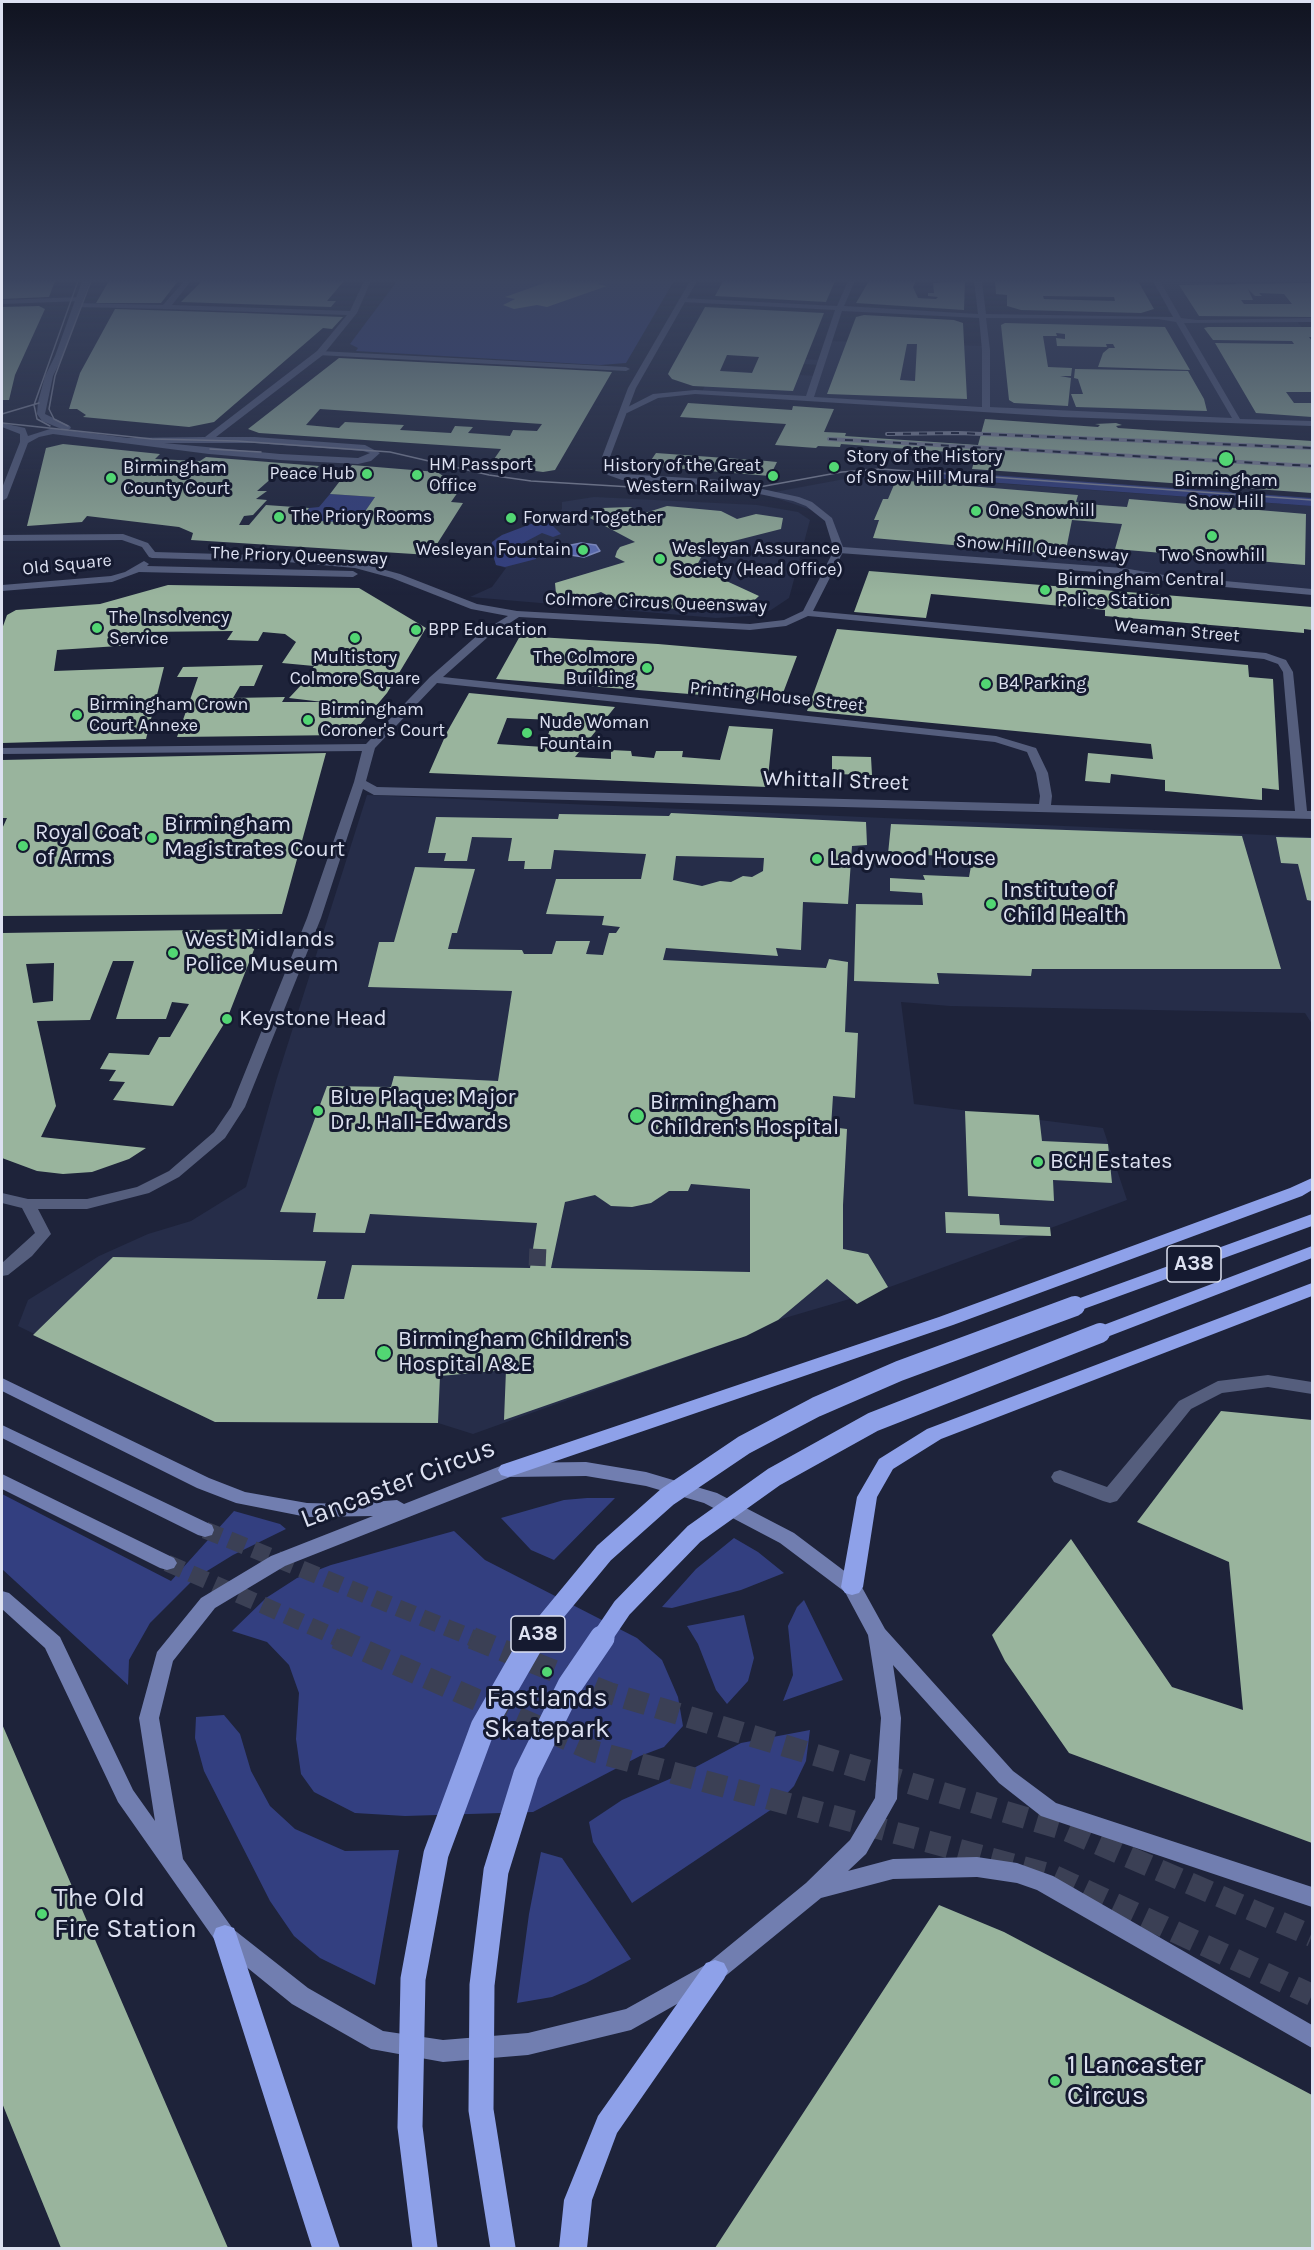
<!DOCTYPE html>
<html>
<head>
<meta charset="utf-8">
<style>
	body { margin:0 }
	#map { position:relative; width:1314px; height:2250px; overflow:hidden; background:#1e233a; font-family:Karla,sans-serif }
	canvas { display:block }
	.frame { position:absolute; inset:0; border:3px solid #dde1f1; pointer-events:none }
</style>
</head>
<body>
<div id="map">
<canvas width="1314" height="2250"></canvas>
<div class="frame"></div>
</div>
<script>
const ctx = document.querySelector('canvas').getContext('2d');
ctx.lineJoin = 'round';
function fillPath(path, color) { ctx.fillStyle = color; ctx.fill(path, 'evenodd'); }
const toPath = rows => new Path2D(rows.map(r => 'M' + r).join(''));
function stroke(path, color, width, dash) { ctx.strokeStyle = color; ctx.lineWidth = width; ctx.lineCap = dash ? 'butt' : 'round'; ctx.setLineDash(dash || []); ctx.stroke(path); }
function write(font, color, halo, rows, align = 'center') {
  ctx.font = font + ' Karla,sans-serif'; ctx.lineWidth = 6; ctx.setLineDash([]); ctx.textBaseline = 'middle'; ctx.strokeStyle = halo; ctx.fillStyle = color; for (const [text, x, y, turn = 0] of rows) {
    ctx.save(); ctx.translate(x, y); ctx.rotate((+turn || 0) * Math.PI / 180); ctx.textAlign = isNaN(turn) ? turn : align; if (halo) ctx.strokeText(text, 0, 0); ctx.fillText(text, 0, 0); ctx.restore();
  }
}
const built = toPath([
	[1155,281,1214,281,1220,290,1240,289,1233,281,1312,281,1312,320,1297,321,1312,341,1312,424,702,392,712,370,671,368,691,332,728,335,713,370,817,376,820,365,772,362,773,358,822,360,829,341,985,346,981,316,1177,319,1168,311,1167,300,1156,289],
	[881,475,1312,506,1312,592,1123,571,839,550,834,530,821,513,764,494,850,478],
	[594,497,757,505,798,512,810,520,789,598,771,610,750,616,716,618,470,597,492,587,506,568,496,565,491,548,496,538,556,516,562,509,562,502],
	[367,795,1312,837,1312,1024,1305,1013,950,1006,901,1002,914,1104,1103,1128,1127,1200,887,1288,778,1320,746,1336,473,1434,438,1423,215,1422,18,1326,28,1300,99,1256,148,1234,191,1221,246,1187,277,1078]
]);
const green = toPath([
	[397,281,674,281,626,363,600,365,356,351,358,348,350,344],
	[935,471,1312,498,1312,506,932,478],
	[330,494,375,497,357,523,301,520,309,508,319,507],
	[536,522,549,522,561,534,553,537,542,533,525,542,521,549,522,553,536,554,536,559,505,567,496,565,491,548,492,542,502,535],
	[2,1494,171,1581,234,1511,280,1524,286,1529,233,1555,194,1579,150,1623,129,1660,128,1685,2,1569],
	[587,1498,615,1498,554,1560,531,1550,501,1518,564,1500],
	[454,1531,485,1560,637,1638,662,1660,678,1697,683,1726,664,1747,640,1756,533,1812,405,1816,355,1813,314,1792,301,1774,296,1739,299,1693,289,1665,267,1642,232,1631,266,1598,297,1578,331,1565],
	[734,1538,758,1552,784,1573,741,1590,672,1608,662,1607,696,1569],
	[804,1600,843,1680,783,1701,793,1675,788,1626,797,1607],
	[744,1615,754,1658,748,1681,727,1704,716,1690,698,1644,687,1626],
	[224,1715,240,1734,251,1771,270,1806,295,1829,345,1851,399,1850,375,1985,320,1958,294,1936,270,1901,204,1771,195,1738,196,1717],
	[810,1730,806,1761,794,1786,772,1809,632,1903,593,1842,589,1822,622,1800,690,1770,741,1743],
	[541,1852,562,1858,631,1959,586,1983,552,1997,517,2003,529,1914]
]);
const water = toPath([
	[581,543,596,545,600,551,584,557,570,555,565,551,571,545,581,543]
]);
const building = toPath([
	[2,281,55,281,49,297,2,299],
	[109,281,178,281,161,303,96,303],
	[344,281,327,301,336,301,331,307,181,302,202,281],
	[550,281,597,281,602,282,597,284,607,286,547,307,537,305,514,309,503,305,515,299,505,297],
	[723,281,835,281,826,302,715,296],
	[869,281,916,281,913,287,918,298,936,299,938,297,928,296,928,293,934,293,933,283,965,281,964,310,856,303],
	[995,281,1138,281,1154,309,1141,313,1021,310,1007,306,1007,295,996,294],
	[1043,296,1114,297,1115,301,1044,299],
	[1311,283,1312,317,1199,316,1179,285],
	[1248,289,1255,296,1262,296,1259,293,1284,294,1292,304,1244,304,1241,300,1253,300],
	[39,306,45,309,15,375,9,400,2,400,2,307],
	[705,307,824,313,793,391,693,386,672,379,668,374,670,370],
	[727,355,759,357,752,373,720,371],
	[115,309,244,313,343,317,332,329,323,328,214,422,189,427,83,417,86,415,77,409,69,409,80,373],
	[864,315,954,320,963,323,967,399,827,394,856,317],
	[907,344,917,344,915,381,900,380],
	[1005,323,1165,327,1190,370,1098,367,1103,353,1109,348,1115,348,1113,344,1106,344,1107,347,1057,346,1056,338,1065,339,1065,334,1056,333,1057,336,1043,336,1048,367,1072,368,1071,376,1060,376,1071,378,1068,406,1014,403,1009,400,1004,353,1001,325],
	[1208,327,1312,327,1312,337,1309,337,1312,341,1312,392,1286,392,1294,403,1312,403,1312,417,1256,413,1215,343,1294,344,1292,341,1213,340,1204,328],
	[339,358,596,371,612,372,555,470,543,472,490,465,501,449,259,433,248,429],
	[320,409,542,424,537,431,513,430,510,436,468,433,473,427,455,426,451,433,400,430,404,425,345,422,339,428,306,425],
	[1075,369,1188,371,1204,399,1207,411,1076,407,1071,394,1083,394,1078,379,1074,378],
	[688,403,792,410,793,406,834,409,824,432,846,433,845,436,978,445,985,419,1098,427,1100,425,1095,424,1116,423,1122,425,1116,426,1118,428,1312,441,1312,493,972,469,976,454,841,444,840,447,818,446,816,448,775,445,786,424,680,417],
	[63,444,160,454,155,459,200,461,206,457,319,466,307,478,274,476,257,491,267,491,256,499,267,500,253,515,244,516,239,525,249,525,266,505,309,508,295,527,301,520,357,523,375,497,330,494,352,465,437,472,457,485,463,485,451,502,463,503,430,555,191,540,193,533,179,527,87,516,82,522,27,526,46,448],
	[656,453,767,461,777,462,770,476,647,466],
	[896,480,1078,495,1076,502,1099,505,1127,507,1129,499,1306,514,1305,565,1115,549,1122,524,1072,520,1065,555,873,538,879,520,874,520,883,499,888,499],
	[667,506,721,511,737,519,756,514,783,518,781,529,706,548,696,567,759,596,747,607,721,609,707,603,679,609,625,605,601,592,581,598,556,594,555,583,625,562,615,557,617,551,620,547,635,542,590,518,602,508,630,507,645,513],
	[869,571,1312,607,1312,630,1304,629,1304,633,1105,616,1105,610,931,594,926,618,854,612],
	[168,585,359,588,426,628,387,693,354,732,344,735,177,737,198,677,177,677,183,667,263,665,254,686,240,686,233,698,285,697,282,702,323,702,289,698,304,682,314,666,282,663,296,642,285,634,263,632,258,641,227,640,233,631,142,632,134,645,57,650,54,671,164,667,146,739,2,743,2,629,7,615,16,610,100,604],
	[837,629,1248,665,1249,677,1273,679,1279,790,1262,788,1262,800,1165,791,1165,780,1111,774,1110,783,1085,781,1088,753,1153,759,1151,744,807,711],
	[520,636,658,644,797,656,780,701,496,679],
	[469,693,615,707,575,757,611,759,611,750,631,751,632,756,654,758,656,751,683,751,682,757,720,760,729,726,773,729,767,787,429,773,447,732],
	[507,718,553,720,544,747,497,744],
	[326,753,282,914,2,916,2,829,7,818,2,818,2,760],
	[832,756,871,757,872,775,832,774],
	[671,813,866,822,867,845,852,846,848,904,803,902,801,950,776,948,778,956,666,948,663,960,826,968,829,959,848,962,845,1032,858,1033,855,1098,833,1096,831,1127,847,1129,843,1205,843,1249,868,1254,888,1287,857,1304,827,1279,778,1320,746,1336,504,1420,506,1370,440,1376,438,1423,215,1422,33,1335,113,1257,326,1261,317,1299,344,1299,352,1265,530,1268,537,1223,370,1214,365,1233,313,1232,316,1213,280,1212,327,1086,391,1087,394,1076,498,1081,512,991,368,987,379,942,394,942,415,867,475,869,457,933,452,933,448,949,522,950,524,954,552,954,556,941,590,941,586,954,603,955,609,933,616,933,620,927,602,925,604,916,546,914,556,879,641,879,646,854,554,850,551,869,524,869,525,861,508,861,512,838,472,837,467,861,444,861,446,853,428,853,436,817,558,819,559,814,669,816],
	[676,856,764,858,763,871,752,877,743,876,731,882,720,881,702,886,673,880],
	[691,1184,750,1189,750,1272,551,1268,565,1202,595,1195,611,1206,632,1207,651,1203,669,1191,688,1191],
	[891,824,1242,836,1281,969,1032,969,1031,976,937,973,939,984,854,981,856,904,923,905,922,893,890,891,890,878,925,880,923,875,969,877,971,866,993,865,990,857,888,854],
	[1276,837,1312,838,1312,901,1307,900,1298,864,1281,863],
	[262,929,227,1019,173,1106,113,1100,125,1082,109,1081,116,1070,100,1069,109,1053,149,1055,159,1037,170,1037,189,1004,172,1002,166,1019,116,1019,134,961,113,961,90,1020,37,1021,56,1106,41,1137,146,1148,129,1159,92,1172,63,1174,37,1171,2,1158,2,933],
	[54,963,53,1001,33,1003,26,964],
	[965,1111,1039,1115,1042,1141,1108,1144,1112,1183,1053,1180,1054,1201,968,1196],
	[945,1212,999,1214,1000,1225,1050,1227,1051,1236,946,1233],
	[1221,1411,1312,1420,1312,1843,1069,1753,1005,1661,992,1635,1071,1539,1172,1687,1243,1710,1229,1562,1137,1522],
	[2,1724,228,2248,61,2248,2,2103],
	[939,1905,1004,1932,1312,2095,1312,2248,715,2248]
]);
const minorTunnel = toPath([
	[529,1257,553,1258]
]);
const secondaryTunnelFar1 = toPath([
	[205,1530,475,1639],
	[167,1563,340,1639]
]);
const secondaryTunnel = toPath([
	[336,1638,596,1752,1052,1875,1312,1995],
	[472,1638,609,1693,1066,1830,1312,1936]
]);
const pedestrian = toPath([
	[80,297,83,301,2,304,2,300,80,297],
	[77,303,166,305,170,307,166,309,74,307,77,303],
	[320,351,626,367,630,369,626,371,317,355,316,353,320,351]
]);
const minor = toPath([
	[82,281,90,281,63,356,53,376,45,414,70,426,71,428,68,430,128,438,205,437,317,351,347,315,163,309,163,305,184,281,191,281,172,305,350,311,364,281,371,281,357,313,323,355,216,437,255,437,365,445,380,453,371,461,358,464,280,460,209,454,53,434,39,437,28,443,7,498,2,501,2,488,20,442,20,434,2,427,2,423,25,428,28,436,53,428,64,430,42,421,37,414,38,402,45,376,55,356,82,281],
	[164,443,255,443,363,451,370,453,358,458,280,454,164,443],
	[848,281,855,281,844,306,978,314,974,281,982,281,986,314,1173,317,1153,281,1160,281,1181,318,1197,320,1312,318,1312,322,1184,323,1240,419,1312,421,1312,426,1063,417,695,394,658,398,627,413,620,411,653,394,695,390,806,396,835,310,682,302,678,300,682,298,837,306,848,281],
	[842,311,979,318,982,350,982,407,814,397,842,311],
	[986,318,1158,319,1176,322,1232,418,990,407,990,350,986,318],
	[123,534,148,543,155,552,287,556,356,562,400,574,477,604,517,611,750,624,784,620,803,611,834,550,839,547,844,550,813,611,1266,653,1286,660,1293,672,1307,811,1312,811,1312,819,374,795,363,789,321,918,245,1107,225,1138,179,1177,149,1193,87,1209,38,1209,51,1234,32,1256,8,1275,2,1276,2,1263,35,1233,22,1208,2,1203,2,1193,28,1199,87,1199,137,1187,169,1171,214,1132,231,1107,307,918,354,782,362,751,2,754,2,748,366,744,430,677,480,633,508,616,471,609,392,578,355,568,287,562,152,558,149,557,142,547,122,540,2,541,2,535,123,534],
	[808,616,1264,659,1278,664,1283,672,1295,811,1051,805,1052,796,1048,773,1036,748,996,736,443,677,488,637,519,617,750,630,786,626,808,616],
	[437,683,995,742,1027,752,1036,773,1040,796,1039,804,377,787,366,781,375,748,437,683],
	[144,561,149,564,147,566,353,571,358,574,353,577,139,572,112,582,2,591,2,585,111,576,125,572,144,561],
	[1268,1375,1312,1382,1312,1394,1268,1387,1222,1393,1191,1409,1117,1501,1110,1503,1103,1501,1054,1482,1051,1477,1054,1472,1060,1470,1107,1487,1179,1401,1218,1381,1268,1375]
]);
const tertiary = toPath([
	[690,281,697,281,636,388,610,457,611,469,614,471,623,474,721,480,799,497,812,502,832,518,843,547,1123,568,1170,576,1312,589,1312,595,1170,582,1123,574,839,553,834,550,825,521,806,506,793,501,721,486,622,480,608,475,603,470,602,457,628,388,690,281]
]);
const secondary = toPath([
	[2,1378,209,1478,245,1492,307,1503,348,1504,397,1500,404,1504,508,1463,586,1462,646,1472,717,1493,794,1533,859,1582,885,1629,1013,1771,1056,1803,1312,1887,1312,1907,1041,1816,999,1783,893,1665,901,1718,897,1799,866,1854,848,1871,893,1859,977,1857,1017,1863,1053,1876,1312,2025,1312,2048,1037,1890,1017,1883,977,1877,893,1879,821,1898,723,1978,631,2030,528,2055,443,2062,371,2049,292,2004,217,1943,118,1802,45,1648,2,1609,2,1591,9,1593,60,1637,133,1790,155,1821,139,1718,157,1652,201,1598,271,1556,373,1516,307,1517,236,1503,197,1488,2,1391,2,1378],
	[586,1476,646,1486,704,1503,780,1543,845,1592,868,1635,881,1718,875,1798,850,1840,806,1883,707,1964,626,2009,528,2033,443,2040,383,2031,308,1988,233,1929,183,1859,159,1718,173,1661,215,1608,285,1566,510,1477,586,1476],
	[2,1425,212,1525,214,1530,212,1535,205,1537,198,1535,2,1438,2,1425],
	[2,1474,174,1558,177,1563,174,1568,167,1570,160,1568,2,1489,2,1474]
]);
const trunk = toPath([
	[1312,1178,1312,1190,1302,1196,953,1325,515,1475,508,1477,501,1475,498,1470,501,1465,939,1317,1290,1188,1312,1178],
	[1312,1214,1312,1226,1081,1310,1075,1312,1069,1310,1066,1306,1069,1302,1312,1214],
	[1312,1246,1312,1258,1107,1337,1093,1337,1091,1333,1093,1329,1312,1246],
	[1312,1283,1312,1296,941,1439,893,1469,877,1497,863,1587,859,1593,852,1595,845,1593,841,1587,857,1497,879,1459,927,1429,1312,1283],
	[225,1925,234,1928,237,1936,340,2248,312,2248,213,1936,216,1928,225,1925],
	[715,1960,724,1963,728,1971,724,1979,617,2133,592,2200,587,2248,559,2248,564,2200,598,2116,706,1963,715,1960]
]);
const tram = toPath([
	[2,414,39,403],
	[2,423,152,439,237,441,390,452,489,475,531,481,715,492,754,488,842,472,881,469,1312,500],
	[50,426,37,419,34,405,78,281],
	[68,426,54,419,49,409,55,376,91,281],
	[210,449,261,452]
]);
const rail = toPath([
	[887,434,959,433,1312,448],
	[829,439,1312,466]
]);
const trunkBridgeFar1 = toPath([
	[533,1639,604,1553,667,1497,744,1445,816,1407,899,1371,1075,1306],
	[601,1639,622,1608,694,1534,774,1477,873,1422,1100,1333]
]);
const trunkBridge = toPath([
	[425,2248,410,2127,413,1979,436,1854,483,1727,534,1638],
	[503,2248,481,2110,482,1985,496,1871,526,1774,570,1685,602,1638]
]);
const markers = [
	[1226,459,8,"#52d673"],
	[834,467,6,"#52d673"],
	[367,474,6,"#52d673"],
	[417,475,6,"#52d673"],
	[773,476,6,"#52d673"],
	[111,478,6,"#52d673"],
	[976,511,6,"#52d673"],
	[279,517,6,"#52d673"],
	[511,518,6,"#52d673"],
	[1212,536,6,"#52d673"],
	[583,550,6,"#52d673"],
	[660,559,6,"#52d673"],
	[1045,590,6,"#52d673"],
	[97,628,6,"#52d673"],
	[416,630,6,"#52d673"],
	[355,638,6,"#52d673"],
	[647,668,6,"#52d673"],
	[986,684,6,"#52d673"],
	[77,715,6,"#52d673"],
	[308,720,6,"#52d673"],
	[527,733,6,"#52d673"],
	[152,838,6,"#52d673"],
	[23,846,6,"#52d673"],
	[817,859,6,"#52d673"],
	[991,904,6,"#52d673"],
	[173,953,6,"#52d673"],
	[227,1019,6,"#52d673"],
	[318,1111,6,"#52d673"],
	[637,1116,8,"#52d673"],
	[1038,1162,6,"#52d673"],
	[384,1353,8,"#52d673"],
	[547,1672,6,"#52d673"],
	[42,1914,6,"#52d673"],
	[1055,2081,6,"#52d673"]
];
const farPoinames = [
	["Story of the History",846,457],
	["of Snow Hill Mural",846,478],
	["HM Passport",429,465],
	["Office",429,486],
	["History of the Great",761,466,"right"],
	["Western Railway",761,487,"right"],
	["Birmingham",123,468],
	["County Court",123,489],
	["Peace Hub",355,474,"right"],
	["Birmingham",1226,481,"center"],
	["Snow Hill",1226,502,"center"],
	["One Snowhill",988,511],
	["The Priory Rooms",291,517],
	["Forward Together",523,518],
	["Wesleyan Assurance",672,549],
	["Society (Head Office)",672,570],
	["Wesleyan Fountain",571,550,"right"],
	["Two Snowhill",1212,556,"center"],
	["Birmingham Central",1057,580],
	["Police Station",1057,601],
	["The Insolvency",109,618],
	["Service",109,639],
	["BPP Education",428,630],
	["Multistory",355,658,"center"],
	["Colmore Square",355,679,"center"],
	["The Colmore",635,658,"right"],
	["Building",635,679,"right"],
	["B4 Parking",998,684],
	["Birmingham Crown",89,705],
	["Court Annexe",89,726],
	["Birmingham",320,710],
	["Coroner's Court",320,731],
	["Nude Woman",539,723],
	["Fountain",539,744]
];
const farStreetnames = [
	["Snow Hill Queensway",1042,549,5],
	["The Priory Queensway",299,556,2],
	["Old Square",67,565,-6],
	["Colmore Circus Queensway",656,603,2],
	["Weaman Street",1177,631,5],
	["Printing House Street",777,697,6]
];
const shields = [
	[1194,1264,54],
	[538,1634,54]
];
const shieldNames = [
	["A38",1194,1264],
	["A38",538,1634]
];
const streetNames = [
	["Whittall Street",836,781,2]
];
const poiNames = [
	["Birmingham",164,825],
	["Magistrates Court",164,850],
	["Royal Coat",35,833],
	["of Arms",35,858],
	["Ladywood House",829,859],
	["Institute of",1003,891],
	["Child Health",1003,916],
	["West Midlands",185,940],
	["Police Museum",185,965],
	["Keystone Head",239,1019],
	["Blue Plaque: Major",330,1098],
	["Dr J. Hall-Edwards",330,1123],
	["Birmingham",650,1103],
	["Children's Hospital",650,1128],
	["BCH Estates",1050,1162],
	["Birmingham Children's",398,1340],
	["Hospital A&E",398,1365]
];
const nearStreetnames = [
	["Lancaster Circus",398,1484,-21]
];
const nearPoinames = [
	["Fastlands",547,1698,"center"],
	["Skatepark",547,1729,"center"],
	["The Old",54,1898],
	["Fire Station",54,1929],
	["1 Lancaster",1067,2065],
	["Circus",1067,2096]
];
fillPath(built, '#262d49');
fillPath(green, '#333f80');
fillPath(water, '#5e6fb8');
stroke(water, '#8491c9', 1.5);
fillPath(building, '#99b49d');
stroke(minorTunnel, '#3b4055', 17, [17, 9]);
stroke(secondaryTunnelFar1, '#3b4055', 17, [17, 9]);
stroke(secondaryTunnel, '#3b4055', 22, [22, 11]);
fillPath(pedestrian, '#555e7d');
fillPath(minor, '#555e7d');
fillPath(tertiary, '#555e7d');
fillPath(secondary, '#717eb0');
fillPath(trunk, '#8ea1e9');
stroke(tram, '#82879a', 1.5);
stroke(rail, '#82879a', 4);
stroke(rail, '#151a30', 2, [8]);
stroke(trunkBridgeFar1, '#8ea1e9', 20);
stroke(trunkBridge, '#8ea1e9', 25);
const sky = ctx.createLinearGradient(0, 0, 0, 596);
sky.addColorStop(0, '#101320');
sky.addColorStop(0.47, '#3b4560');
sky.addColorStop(1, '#3b456000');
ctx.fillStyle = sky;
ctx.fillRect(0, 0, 1314, 596);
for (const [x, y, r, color] of markers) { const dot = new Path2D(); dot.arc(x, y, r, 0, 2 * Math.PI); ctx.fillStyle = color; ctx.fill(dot); stroke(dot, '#151a30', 2); }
write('18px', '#dde1f1', '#151a30', farPoinames, 'left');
write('18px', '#dde1f1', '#151a30', farStreetnames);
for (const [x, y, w] of shields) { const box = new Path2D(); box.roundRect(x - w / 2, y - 18, w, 36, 4.5); ctx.fillStyle = '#151a30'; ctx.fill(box); stroke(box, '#dde1f1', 1.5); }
write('bold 21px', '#dde1f1', null, shieldNames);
write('22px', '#dde1f1', '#151a30', streetNames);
write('22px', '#dde1f1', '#151a30', poiNames, 'left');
write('27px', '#dde1f1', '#151a30', nearStreetnames);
write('27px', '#dde1f1', '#151a30', nearPoinames, 'left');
</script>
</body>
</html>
